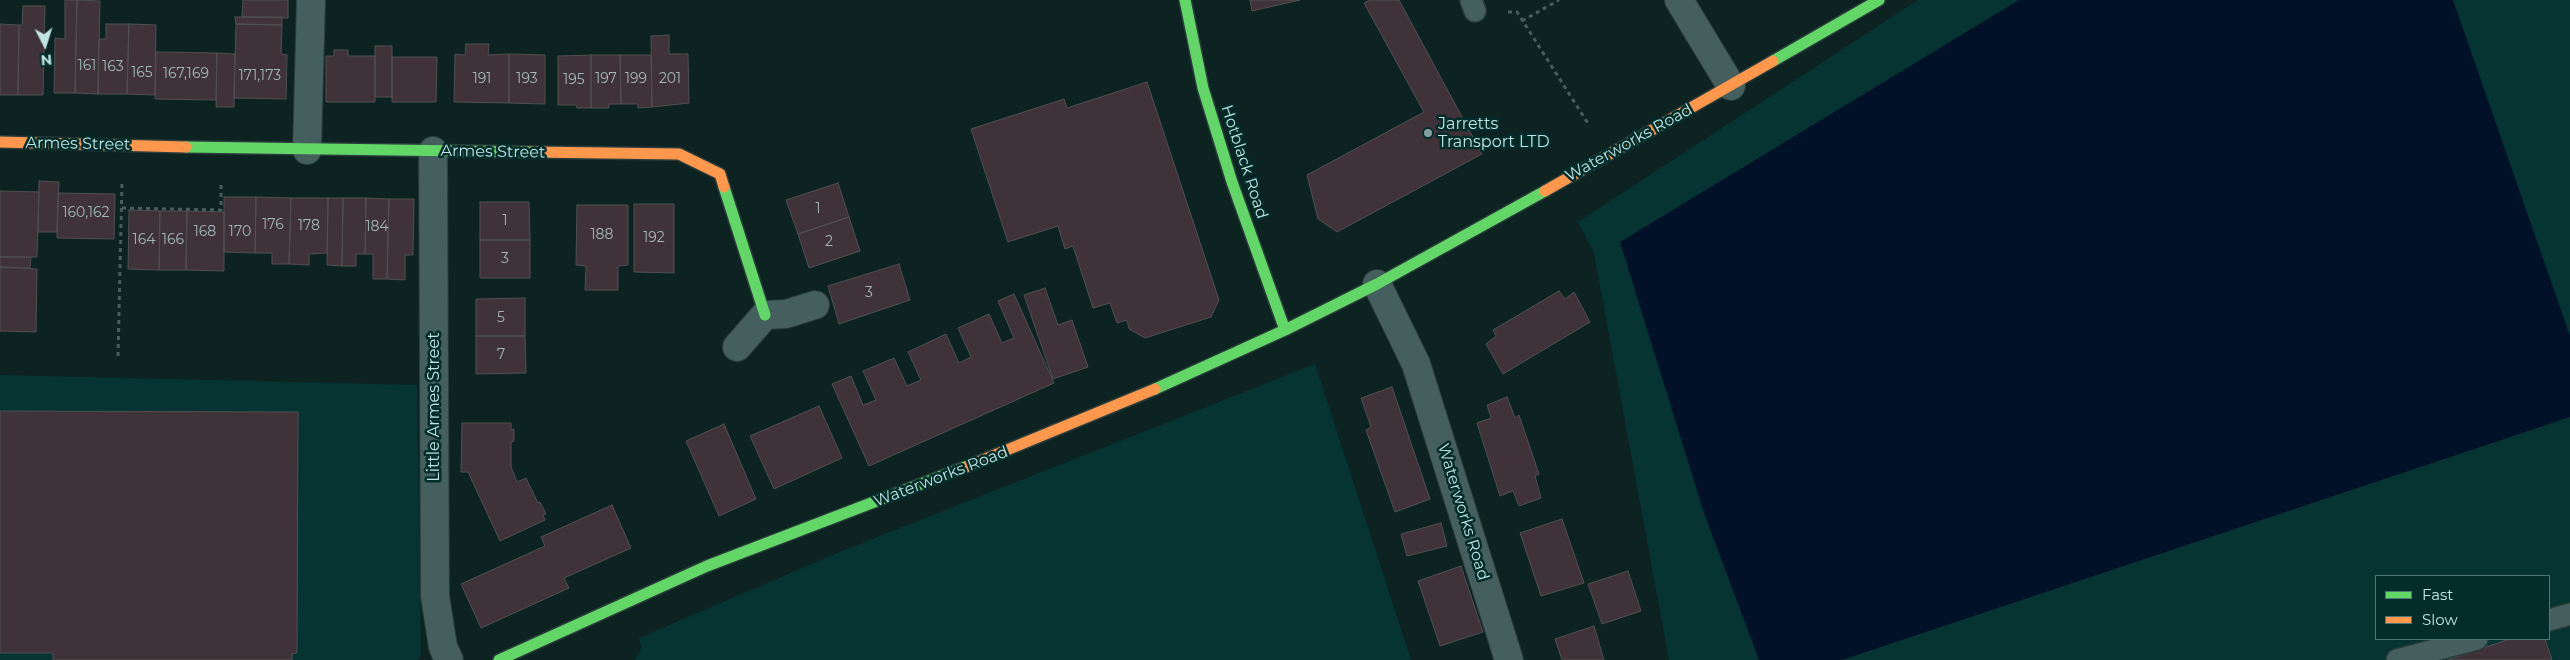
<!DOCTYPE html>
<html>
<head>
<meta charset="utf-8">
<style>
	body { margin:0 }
	#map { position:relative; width:2570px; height:660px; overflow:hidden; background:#0c2322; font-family:Montserrat,sans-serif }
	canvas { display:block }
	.legend { position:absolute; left:2375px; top:575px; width:175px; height:65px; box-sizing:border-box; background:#022d2b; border:1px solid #4e7674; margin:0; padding:6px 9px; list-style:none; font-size:15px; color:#c1e4e2 }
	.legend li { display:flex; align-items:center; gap:10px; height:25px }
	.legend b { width:25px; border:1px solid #4e7674 }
	.north { position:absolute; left:20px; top:20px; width:50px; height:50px; -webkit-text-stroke:4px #022d2b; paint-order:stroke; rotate:175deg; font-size:14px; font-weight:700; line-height:20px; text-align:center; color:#c1e4e2 }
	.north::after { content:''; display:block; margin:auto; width:18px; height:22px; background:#c1e4e2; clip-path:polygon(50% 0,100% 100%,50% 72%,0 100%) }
</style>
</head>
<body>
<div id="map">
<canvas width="2570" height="660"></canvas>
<ul class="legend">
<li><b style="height:6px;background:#63d668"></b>Fast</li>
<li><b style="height:6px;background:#ff974d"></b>Slow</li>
</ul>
<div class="north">N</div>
</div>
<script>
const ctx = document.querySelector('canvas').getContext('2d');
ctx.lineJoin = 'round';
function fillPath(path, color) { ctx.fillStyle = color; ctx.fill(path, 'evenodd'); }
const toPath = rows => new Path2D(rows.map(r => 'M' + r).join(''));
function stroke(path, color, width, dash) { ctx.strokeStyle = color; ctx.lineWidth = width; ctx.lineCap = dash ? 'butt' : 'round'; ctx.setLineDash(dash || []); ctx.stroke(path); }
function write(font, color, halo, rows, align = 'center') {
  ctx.font = font + ' Montserrat,sans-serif'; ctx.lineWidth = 5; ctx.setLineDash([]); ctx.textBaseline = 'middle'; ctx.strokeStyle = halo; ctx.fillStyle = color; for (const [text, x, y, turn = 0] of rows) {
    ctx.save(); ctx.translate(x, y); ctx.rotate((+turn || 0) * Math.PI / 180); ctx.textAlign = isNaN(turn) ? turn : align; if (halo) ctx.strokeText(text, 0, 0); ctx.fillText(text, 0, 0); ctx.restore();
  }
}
const built = toPath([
	[1918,0,2570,0,2570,660,1669,660,1594,253,1578,222],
	[2376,576,2549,576,2549,639,2376,639],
	[1315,364,1411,660,634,660,640,652,641,645,639,638,842,551],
	[0,375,417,385,421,656,417,660,0,660]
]);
const water = toPath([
	[2019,0,2453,0,2570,336,2570,417,1842,660,1759,660,1704,513,1620,242]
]);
const building = toPath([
	[65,0,77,0,75,93,54,93,55,38,65,39,65,0],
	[77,0,100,1,98,94,75,93,77,0],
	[243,0,288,0,288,18,242,17,243,0],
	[1250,0,1300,0,1252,11,1250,0],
	[1370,0,1399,0,1482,154,1337,232,1318,219,1307,175,1424,112,1364,3,1370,0],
	[23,6,45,6,43,95,18,95,19,25,22,25,23,6],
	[235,17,282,17,282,25,236,24,235,17],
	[0,24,19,25,18,95,0,95,0,24],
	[106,24,129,24,127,94,98,94,99,39,106,39,106,24],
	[129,24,156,25,155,95,127,94,129,24],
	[236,24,282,25,281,54,287,55,286,99,234,98,236,24],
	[669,35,669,54,688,54,689,103,652,107,651,36,669,35],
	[466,44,489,44,488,55,509,54,509,103,454,102,455,54,465,55,466,44],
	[375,46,392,46,392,97,375,97,375,46],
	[334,50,348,50,348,56,375,56,375,102,326,102,326,56,334,56,334,50],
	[156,52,217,53,216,100,155,99,156,52],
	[217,53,235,54,234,107,216,107,217,53],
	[509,54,545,55,545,104,509,103,509,54],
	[591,55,591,108,577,108,576,105,558,105,558,56,591,55],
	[591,55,620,55,621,104,609,104,609,108,591,108,591,55],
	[620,55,651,55,652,107,638,108,638,104,621,104,620,55],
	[392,57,437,57,436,102,392,102,392,57],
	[1147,82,1219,300,1211,317,1145,338,1129,329,1127,320,1117,323,1110,303,1093,308,1073,246,1065,249,1058,226,1008,242,971,129,1064,99,1067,108,1147,82],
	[39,181,59,182,57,232,38,232,39,181],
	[838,183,849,217,798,234,786,200,838,183],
	[0,191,39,192,37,257,0,257,0,191],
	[58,193,115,194,114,239,57,238,58,193],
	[224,197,256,197,255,253,224,252,224,197],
	[256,197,291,198,289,264,272,264,272,253,255,253,256,197],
	[291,198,328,198,327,253,309,254,309,265,289,264,291,198],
	[328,198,343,198,342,266,327,265,328,198],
	[343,198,366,198,365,254,356,254,356,266,342,266,343,198],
	[366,198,389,199,387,279,373,279,373,254,365,254,366,198],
	[389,199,414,199,413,255,405,255,405,280,387,279,389,199],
	[480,202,529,202,530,240,480,240,480,202],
	[634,204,674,204,674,273,634,272,634,204],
	[577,205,628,205,628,265,618,266,618,290,585,290,586,266,576,265,577,205],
	[129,210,160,211,159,270,128,269,129,210],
	[160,211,187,211,186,270,159,270,160,211],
	[187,211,224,212,224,271,186,270,187,211],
	[849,217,860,251,809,268,798,234,849,217],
	[480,240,530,240,530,278,480,278,480,240],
	[0,257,31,257,30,268,0,267,0,257],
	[899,264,910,300,839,324,828,286,899,264],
	[0,267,37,269,36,332,0,331,0,267],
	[1045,288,1058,325,1072,320,1088,367,1053,379,1024,295,1045,288],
	[1559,291,1565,299,1574,292,1590,322,1503,374,1486,344,1496,336,1493,330,1559,291],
	[1014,294,1054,383,869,466,832,384,851,376,863,405,876,400,863,371,894,358,907,386,921,380,908,352,946,334,959,363,971,357,958,328,989,314,1002,343,1014,338,998,301,1014,294],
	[525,298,525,336,476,336,476,299,525,298],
	[476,336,525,336,526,373,476,374,476,336],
	[1392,387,1430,499,1395,512,1366,430,1371,427,1361,398,1392,387],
	[1507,397,1515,418,1519,415,1539,474,1535,476,1541,498,1519,506,1513,491,1500,496,1477,423,1491,418,1487,405,1507,397],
	[819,406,842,458,774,489,750,436,819,406],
	[0,411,298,412,297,653,292,654,292,660,53,660,53,653,0,653,0,411],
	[462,423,511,423,511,430,514,429,514,441,511,442,511,467,517,482,526,478,538,503,540,502,546,514,543,515,545,520,500,541,468,472,461,472,462,423],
	[724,424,756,499,719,516,686,441,724,424],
	[612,505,631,548,564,578,569,588,481,628,461,584,545,546,541,537,612,505],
	[1562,519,1584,583,1541,596,1520,533,1562,519],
	[1441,523,1447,546,1407,556,1401,534,1441,523],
	[1461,566,1483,632,1440,646,1418,581,1461,566],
	[1628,571,1641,611,1602,624,1588,584,1628,571],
	[1594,626,1604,660,1562,660,1555,639,1594,626],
	[2510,639,2545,639,2552,660,2447,660,2510,639]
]);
const path = toPath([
	[1508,12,1517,12,1589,125],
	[1522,21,1559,0],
	[122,208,221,210,221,183],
	[118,356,122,182]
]);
const lane = toPath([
	[1471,0,1475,11],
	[2549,620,2570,614],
	[2397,660,2477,639]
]);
const street = toPath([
	[1679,0,1731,86],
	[307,150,311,0],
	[433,151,435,596,443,647,449,660],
	[1377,284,1416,364,1509,660],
	[737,347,765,315,786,314,815,305]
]);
const fast = toPath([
	[1185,0,1203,88,1232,182,1285,330],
	[1773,61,1879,0],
	[186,147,532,152],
	[724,187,765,315],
	[1155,389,1285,330,1377,284,1545,191],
	[499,660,707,566,968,466]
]);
const slow = toPath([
	[0,142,186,147],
	[532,152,679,154,720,174,724,187],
	[1545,191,1773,61],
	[968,466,1155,389]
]);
const markers = [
	[1428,133,5,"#82a09f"]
];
const numberNames = [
	["161",87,66],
	["163",113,67],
	["165",142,73],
	["167,169",186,74],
	["171,173",260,76],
	["191",482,79],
	["193",527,79],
	["197",606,79],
	["199",636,79],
	["201",670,79],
	["195",574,80],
	["1",818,209],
	["160,162",86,213],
	["1",505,221],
	["176",273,225],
	["178",309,226],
	["184",377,227],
	["168",205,232],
	["170",240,232],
	["188",602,235],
	["192",654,238],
	["164",144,240],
	["166",173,240],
	["2",829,242],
	["3",505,259],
	["3",869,293],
	["5",501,318],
	["7",501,355]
];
const poiNames = [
	["Jarretts",1438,124],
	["Transport LTD",1438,142]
];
const streetNames = [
	["Waterworks Road",1629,143,-29],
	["Armes Street",78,144,1],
	["Armes Street",493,152,1],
	["Hotblack Road",1244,162,72],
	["Little Armes Street",434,407,-90],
	["Waterworks Road",941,477,-21],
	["Waterworks Road",1463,512,73]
];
fillPath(built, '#053433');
fillPath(water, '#011128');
fillPath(building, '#403239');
stroke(building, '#505051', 1);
stroke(lane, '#2a3c3b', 24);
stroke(street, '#2a3c3b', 30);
stroke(fast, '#2a3c3b', 14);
stroke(slow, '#2a3c3b', 14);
stroke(path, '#485d5c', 3, [4, 4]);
stroke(lane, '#455f5e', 21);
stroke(street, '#455f5e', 28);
stroke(fast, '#63d668', 11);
stroke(slow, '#ff974d', 11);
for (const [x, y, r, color] of markers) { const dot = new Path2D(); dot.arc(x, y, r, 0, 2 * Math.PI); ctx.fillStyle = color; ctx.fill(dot); stroke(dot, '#022d2b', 2); }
write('14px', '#a1b8b8', null, numberNames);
write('16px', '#c1e4e2', '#022d2b', poiNames, 'left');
write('16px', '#c1e4e2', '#022d2b', streetNames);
</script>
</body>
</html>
